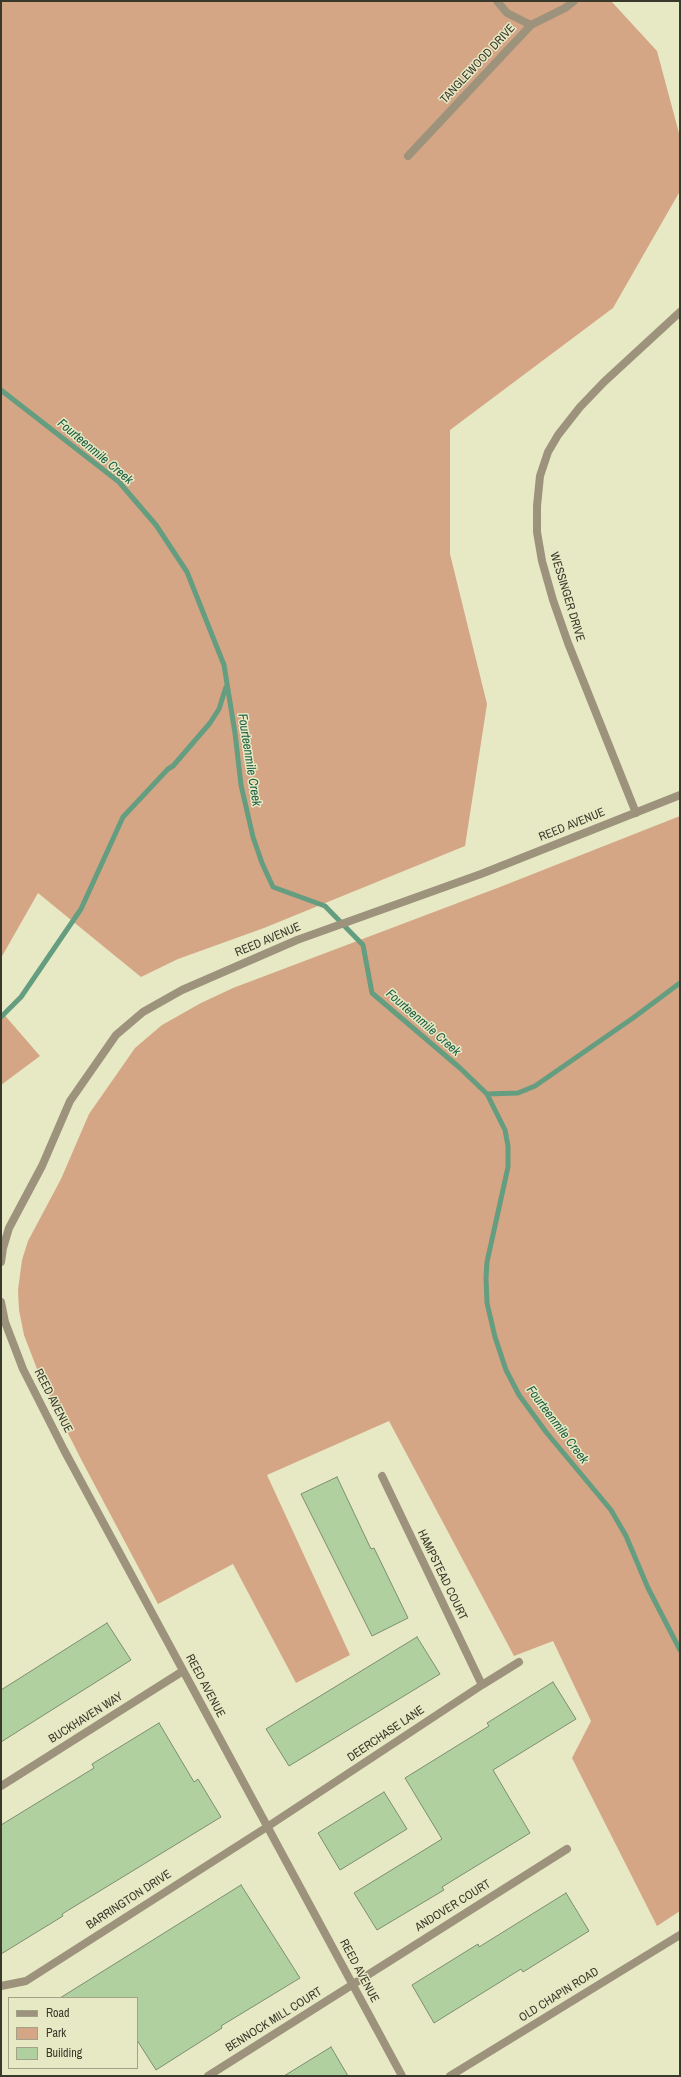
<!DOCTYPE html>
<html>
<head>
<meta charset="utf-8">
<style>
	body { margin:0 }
	#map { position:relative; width:681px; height:2077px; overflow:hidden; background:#e7e8c4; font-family:"Archivo Narrow",sans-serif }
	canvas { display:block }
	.frame { position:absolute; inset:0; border:2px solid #39392b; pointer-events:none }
	.legend { position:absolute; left:8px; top:1997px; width:130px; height:72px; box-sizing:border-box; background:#e7e8c4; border:1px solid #a1a287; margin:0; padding:5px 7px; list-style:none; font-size:12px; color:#39392b }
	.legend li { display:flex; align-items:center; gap:8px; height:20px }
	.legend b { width:20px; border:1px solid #a1a287 }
</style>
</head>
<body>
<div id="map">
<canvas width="681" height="2077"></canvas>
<div class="frame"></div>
<ul class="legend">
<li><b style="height:5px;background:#9d927c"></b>Road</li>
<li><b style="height:11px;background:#d5a685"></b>Park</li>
<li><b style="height:11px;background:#b0d09f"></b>Building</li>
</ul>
</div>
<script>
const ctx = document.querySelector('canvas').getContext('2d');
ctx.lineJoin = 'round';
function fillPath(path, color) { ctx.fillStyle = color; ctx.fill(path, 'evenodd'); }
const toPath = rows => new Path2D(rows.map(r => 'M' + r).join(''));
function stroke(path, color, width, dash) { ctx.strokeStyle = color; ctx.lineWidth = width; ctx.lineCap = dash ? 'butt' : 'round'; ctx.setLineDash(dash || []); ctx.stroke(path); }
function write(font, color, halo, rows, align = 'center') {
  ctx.font = font + ' "Archivo Narrow",sans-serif'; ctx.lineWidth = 3; ctx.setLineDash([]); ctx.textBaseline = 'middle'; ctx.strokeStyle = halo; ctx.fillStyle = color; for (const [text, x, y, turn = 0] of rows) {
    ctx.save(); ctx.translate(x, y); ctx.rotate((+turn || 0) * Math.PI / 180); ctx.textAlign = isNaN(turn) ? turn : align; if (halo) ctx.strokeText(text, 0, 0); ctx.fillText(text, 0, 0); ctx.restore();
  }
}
const green = toPath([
	[1,1,611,1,657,51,680,137,680,191,613,308,450,430,450,554,487,704,465,846,264,928,178,959,141,977,38,893,1,958],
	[680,816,680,1911,657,1926,572,1758,591,1721,553,1641,514,1656,389,1421,267,1475,350,1655,296,1683,233,1564,158,1604,83,1463,42,1382,24,1335,19,1310,18,1290,22,1260,28,1241,61,1179,89,1114,135,1048,162,1025,201,1003,233,988,500,887],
	[1,1011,40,1056,1,1085]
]);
const stream = toPath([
	[1,390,119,482,156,525,187,572,224,665,235,733,241,785,253,837,262,863,273,887,325,906,363,945,372,993,460,1068,487,1094,505,1130,508,1146,508,1167,487,1262,486,1278,487,1303,495,1337,506,1370,519,1395,546,1432,611,1510,626,1536,648,1588,680,1650],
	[1,1017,21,997,81,909,123,817,168,769,173,766,210,723,219,709,226,687],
	[487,1094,518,1093,535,1086,633,1018,680,983]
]);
const building = toPath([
	[337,1477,371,1549,374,1548,408,1618,372,1636,301,1494,337,1477],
	[107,1623,131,1660,1,1742,1,1690,107,1623],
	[417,1637,440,1674,289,1766,266,1729,417,1637],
	[553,1682,576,1719,493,1770,530,1833,442,1887,444,1890,377,1930,354,1893,442,1839,405,1778,489,1726,487,1723,553,1682],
	[159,1723,194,1782,198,1779,221,1817,62,1914,63,1916,1,1954,1,1825,94,1768,92,1764,159,1723],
	[384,1792,407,1829,340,1870,318,1833,384,1792],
	[241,1885,300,1978,221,2026,222,2028,156,2070,137,2040,137,1998,60,1998,241,1885],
	[566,1893,589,1931,523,1972,521,1969,434,2023,412,1985,478,1944,479,1947,566,1893],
	[331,2047,348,2076,284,2076,331,2047]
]);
const minor = toPath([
	[497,1,507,13,531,25],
	[408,156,531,25,565,8,574,1],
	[636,813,568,643,553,600,542,561,537,532,537,506,540,476,548,452,558,435,580,407,604,382,680,312],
	[1,1262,3,1248,9,1228,42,1166,70,1101,116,1035,143,1012,182,990,297,940,481,874,680,795],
	[1,1302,5,1322,23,1369,64,1450,402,2076],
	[382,1476,482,1685],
	[1,1786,183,1671],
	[1,1986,26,1981,267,1827,482,1685,519,1662],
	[208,2076,567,1849]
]);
const tertiary = toPath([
	[450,2076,680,1935]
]);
const streetNames = [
	["TANGLEWOOD DRIVE",478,64,-47],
	["WESSINGER DRIVE",567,597,73],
	["REED AVENUE",572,825,-22],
	["REED AVENUE",268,940,-23],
	["REED AVENUE",53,1401,63],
	["HAMPSTEAD COURT",442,1575,64],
	["REED AVENUE",205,1686,62],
	["BUCKHAVEN WAY",86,1718,-32],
	["DEERCHASE LANE",386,1734,-34],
	["BARRINGTON DRIVE",129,1900,-33],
	["ANDOVER COURT",453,1906,-32],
	["REED AVENUE",359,1971,62],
	["OLD CHAPIN ROAD",559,1995,-32],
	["BENNOCK MILL COURT",274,2020,-32]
];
const waterNames = [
	["Fourteenmile Creek",95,452,40],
	["Fourteenmile Creek",249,760,81],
	["Fourteenmile Creek",423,1023,41],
	["Fourteenmile Creek",557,1425,53]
];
fillPath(green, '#d5a685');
stroke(stream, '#649d80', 5);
fillPath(building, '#b0d09f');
stroke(building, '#7c8e72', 1);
stroke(minor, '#9d927c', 8);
stroke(tertiary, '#9d927c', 8);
write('12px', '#39392b', '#e7e8c4', streetNames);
write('italic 13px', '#1b5f42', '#e7e8c4', waterNames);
</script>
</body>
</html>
